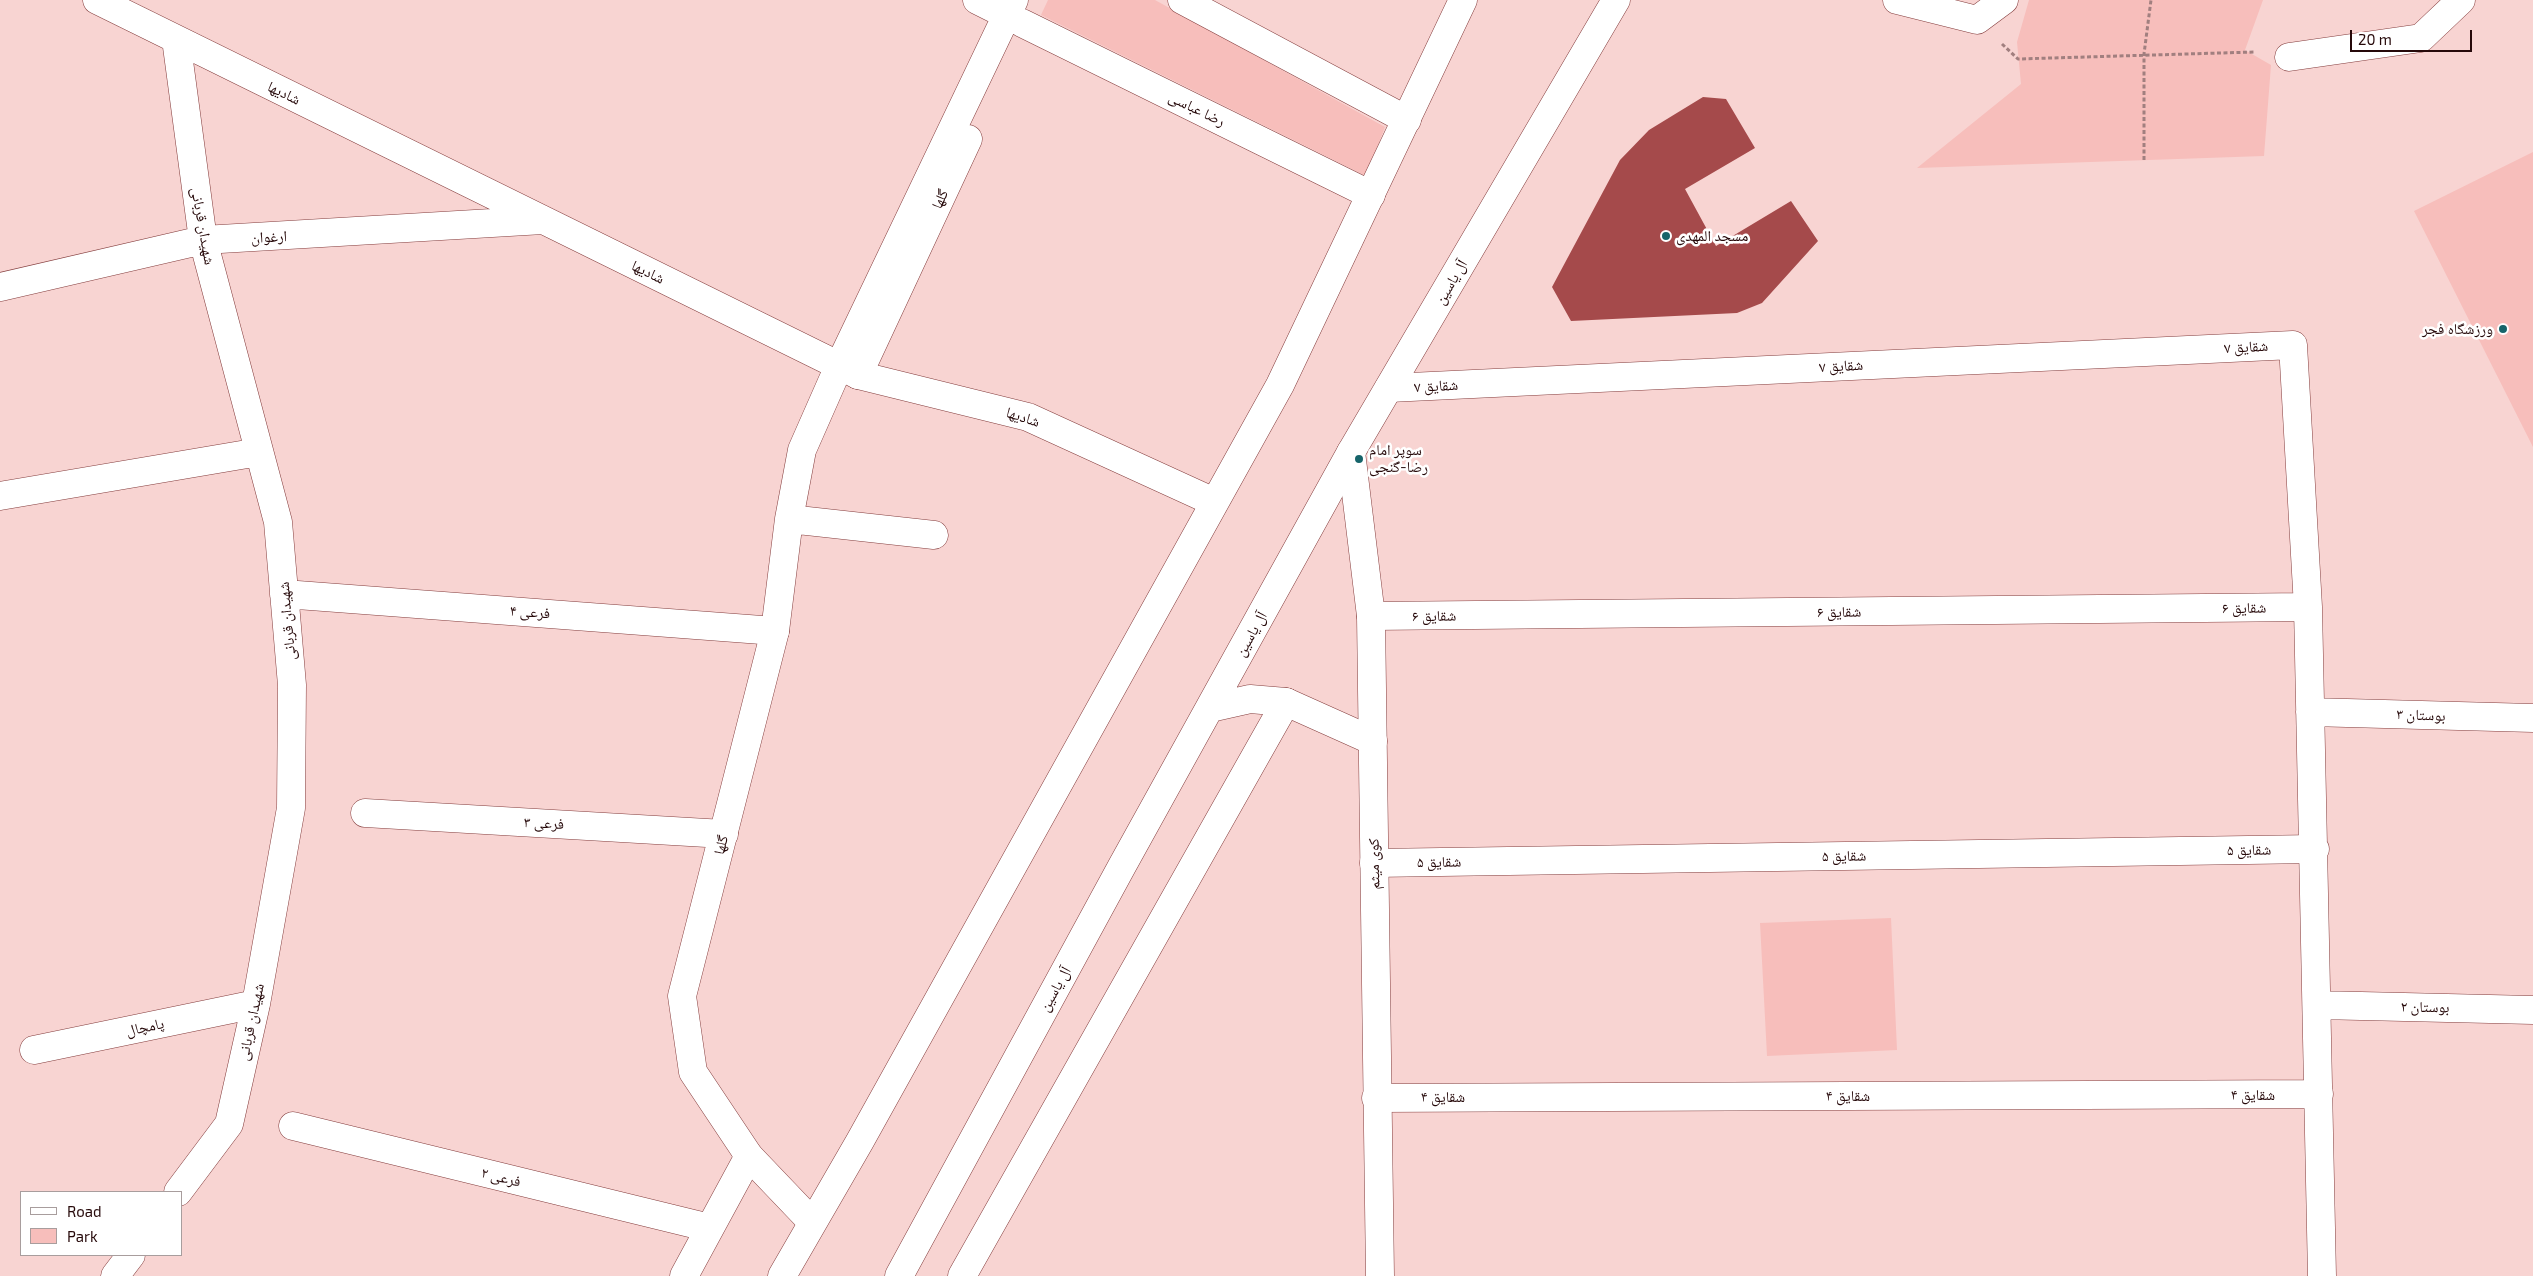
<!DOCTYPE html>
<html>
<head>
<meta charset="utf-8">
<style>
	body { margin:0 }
	#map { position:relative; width:2533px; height:1276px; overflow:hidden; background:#f8d4d2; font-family:"Exo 2",sans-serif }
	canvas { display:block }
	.legend { position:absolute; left:20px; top:1191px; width:162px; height:65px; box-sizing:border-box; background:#fff; border:1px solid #a89d9d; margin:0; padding:6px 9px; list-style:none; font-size:15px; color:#26090a }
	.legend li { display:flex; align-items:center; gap:10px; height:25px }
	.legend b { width:25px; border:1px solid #a89d9d }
	.scale { position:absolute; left:2350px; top:30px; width:122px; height:22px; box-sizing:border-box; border:2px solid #26090a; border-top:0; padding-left:6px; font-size:15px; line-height:18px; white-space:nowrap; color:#26090a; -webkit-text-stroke:4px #fff; paint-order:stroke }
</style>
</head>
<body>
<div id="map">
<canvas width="2533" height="1276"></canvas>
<ul class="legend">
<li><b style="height:6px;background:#fff"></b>Road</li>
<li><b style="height:14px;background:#f7bebb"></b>Park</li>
</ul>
<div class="scale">20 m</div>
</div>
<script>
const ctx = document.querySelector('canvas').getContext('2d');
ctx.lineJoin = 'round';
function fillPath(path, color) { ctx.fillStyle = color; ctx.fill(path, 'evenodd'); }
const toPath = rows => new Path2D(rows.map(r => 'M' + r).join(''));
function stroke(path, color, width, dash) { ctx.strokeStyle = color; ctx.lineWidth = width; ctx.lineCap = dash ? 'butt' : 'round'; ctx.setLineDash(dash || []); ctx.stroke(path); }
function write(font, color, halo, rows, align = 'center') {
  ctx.font = font + ' "Exo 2","Noto Naskh Arabic",sans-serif'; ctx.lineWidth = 5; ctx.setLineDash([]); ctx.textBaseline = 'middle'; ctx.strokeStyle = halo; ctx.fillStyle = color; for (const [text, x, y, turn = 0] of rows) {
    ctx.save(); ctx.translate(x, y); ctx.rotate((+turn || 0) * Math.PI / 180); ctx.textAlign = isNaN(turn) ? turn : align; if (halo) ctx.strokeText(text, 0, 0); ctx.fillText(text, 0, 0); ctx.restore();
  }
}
const green = toPath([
	[1048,0,1155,0,1385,127,1366,176,1041,15],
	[2029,0,2263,0,2245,50,2271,65,2264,156,1917,168,2021,84,2017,42],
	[2533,152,2533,447,2414,211],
	[1891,918,1897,1050,1767,1056,1760,923]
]);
const building = toPath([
	[1703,97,1726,99,1755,148,1685,189,1716,246,1791,201,1818,241,1762,303,1737,313,1571,321,1552,287,1620,160,1649,130]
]);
const path = toPath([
	[2002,44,2018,59,2254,52],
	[2144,160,2144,54,2151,0]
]);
const minor = toPath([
	[97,0,858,375,1028,417,1214,502],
	[1897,0,1977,20,2004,0],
	[176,39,203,240,278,522,292,685,291,808,256,1004,229,1124,178,1192],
	[2289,57,2421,38,2461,0],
	[0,287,203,240,543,220],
	[1389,388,2293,345,2308,607,2322,1276],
	[0,496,259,452],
	[284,594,775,631],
	[1371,616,2308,607],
	[2310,712,2533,718],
	[365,813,724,834],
	[1374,863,2315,849],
	[2318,1005,2533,1010],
	[34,1050,256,1004],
	[1376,1098,2319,1094],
	[293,1126,710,1228],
	[115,1276,131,1255],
	[684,1276,749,1156],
	[962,1276,1286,702]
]);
const tertiary = toPath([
	[977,0,1007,15],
	[1182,0,1407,120],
	[1022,23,1371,195],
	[858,375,968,139],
	[1351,452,1371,616,1380,1276],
	[789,519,775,631,682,996,693,1072,749,1156,812,1222],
	[934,535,789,519,802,450,839,366,1014,0]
]);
const secondary = toPath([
	[1210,708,1250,699,1286,702,1373,741],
	[782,1276,860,1141,1280,385,1463,0],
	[899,1276,1122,866,1351,452,1616,0]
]);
const markers = [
	[1666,236,5,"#16646a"],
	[2503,329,5,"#16646a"],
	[1359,459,5,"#16646a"]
];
const streetNames = [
	["شادیها",284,93,26],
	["رضا عباسی",1197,109,26],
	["گلها",940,199,-65],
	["شهیدان قربانی",203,226,80],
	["ارغوان",269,237,-3],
	["شادیها",648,272,26],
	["آل یاسین",1451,282,-60],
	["شقایق ۷",2246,347,-3],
	["شقایق ۷",1841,366,-3],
	["شقایق ۷",1436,386,-3],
	["شادیها",1023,417,18],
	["شقایق ۶",2244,608,-1],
	["فرعی ۴",530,612,4],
	["شقایق ۶",1839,612,-1],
	["شقایق ۶",1434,616,-1],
	["شهیدان قربانی",287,621,-95],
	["آل یاسین",1251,634,-61],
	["بوستان ۳",2421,715,2],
	["فرعی ۳",544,823,3],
	["گلها",721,845,-76],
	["شقایق ۵",2249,850,-1],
	["شقایق ۵",1844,856,-1],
	["شقایق ۵",1439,862,-1],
	["کوی میثم",1374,864,-91],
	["آل یاسین",1055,989,-61],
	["بوستان ۲",2425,1007,1],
	["شهیدان قربانی",251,1022,-78],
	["پامچال",145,1027,-12],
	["شقایق ۴",2253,1095],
	["شقایق ۴",1848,1096],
	["شقایق ۴",1443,1097],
	["فرعی ۲",501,1177,14]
];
const poiNames = [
	["مسجد المهدی",1676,236],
	["ورزشگاه فجر",2493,329,"right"],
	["سوپر امام",1369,450],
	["رضا-گنجی",1369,467]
];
fillPath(green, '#f7bebb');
fillPath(building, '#a54a4b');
stroke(minor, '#843d3d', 29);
stroke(tertiary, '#843d3d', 29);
stroke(secondary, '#843d3d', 29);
stroke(path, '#a17f7f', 3, [4, 2.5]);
stroke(minor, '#fff', 28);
stroke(tertiary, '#fff', 28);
stroke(secondary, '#fff', 28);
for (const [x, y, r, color] of markers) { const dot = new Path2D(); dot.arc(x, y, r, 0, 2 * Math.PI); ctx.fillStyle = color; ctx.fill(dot); stroke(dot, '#fff', 2); }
write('15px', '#26090a', '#fff', streetNames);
write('15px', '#26090a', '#fff', poiNames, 'left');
</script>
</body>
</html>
